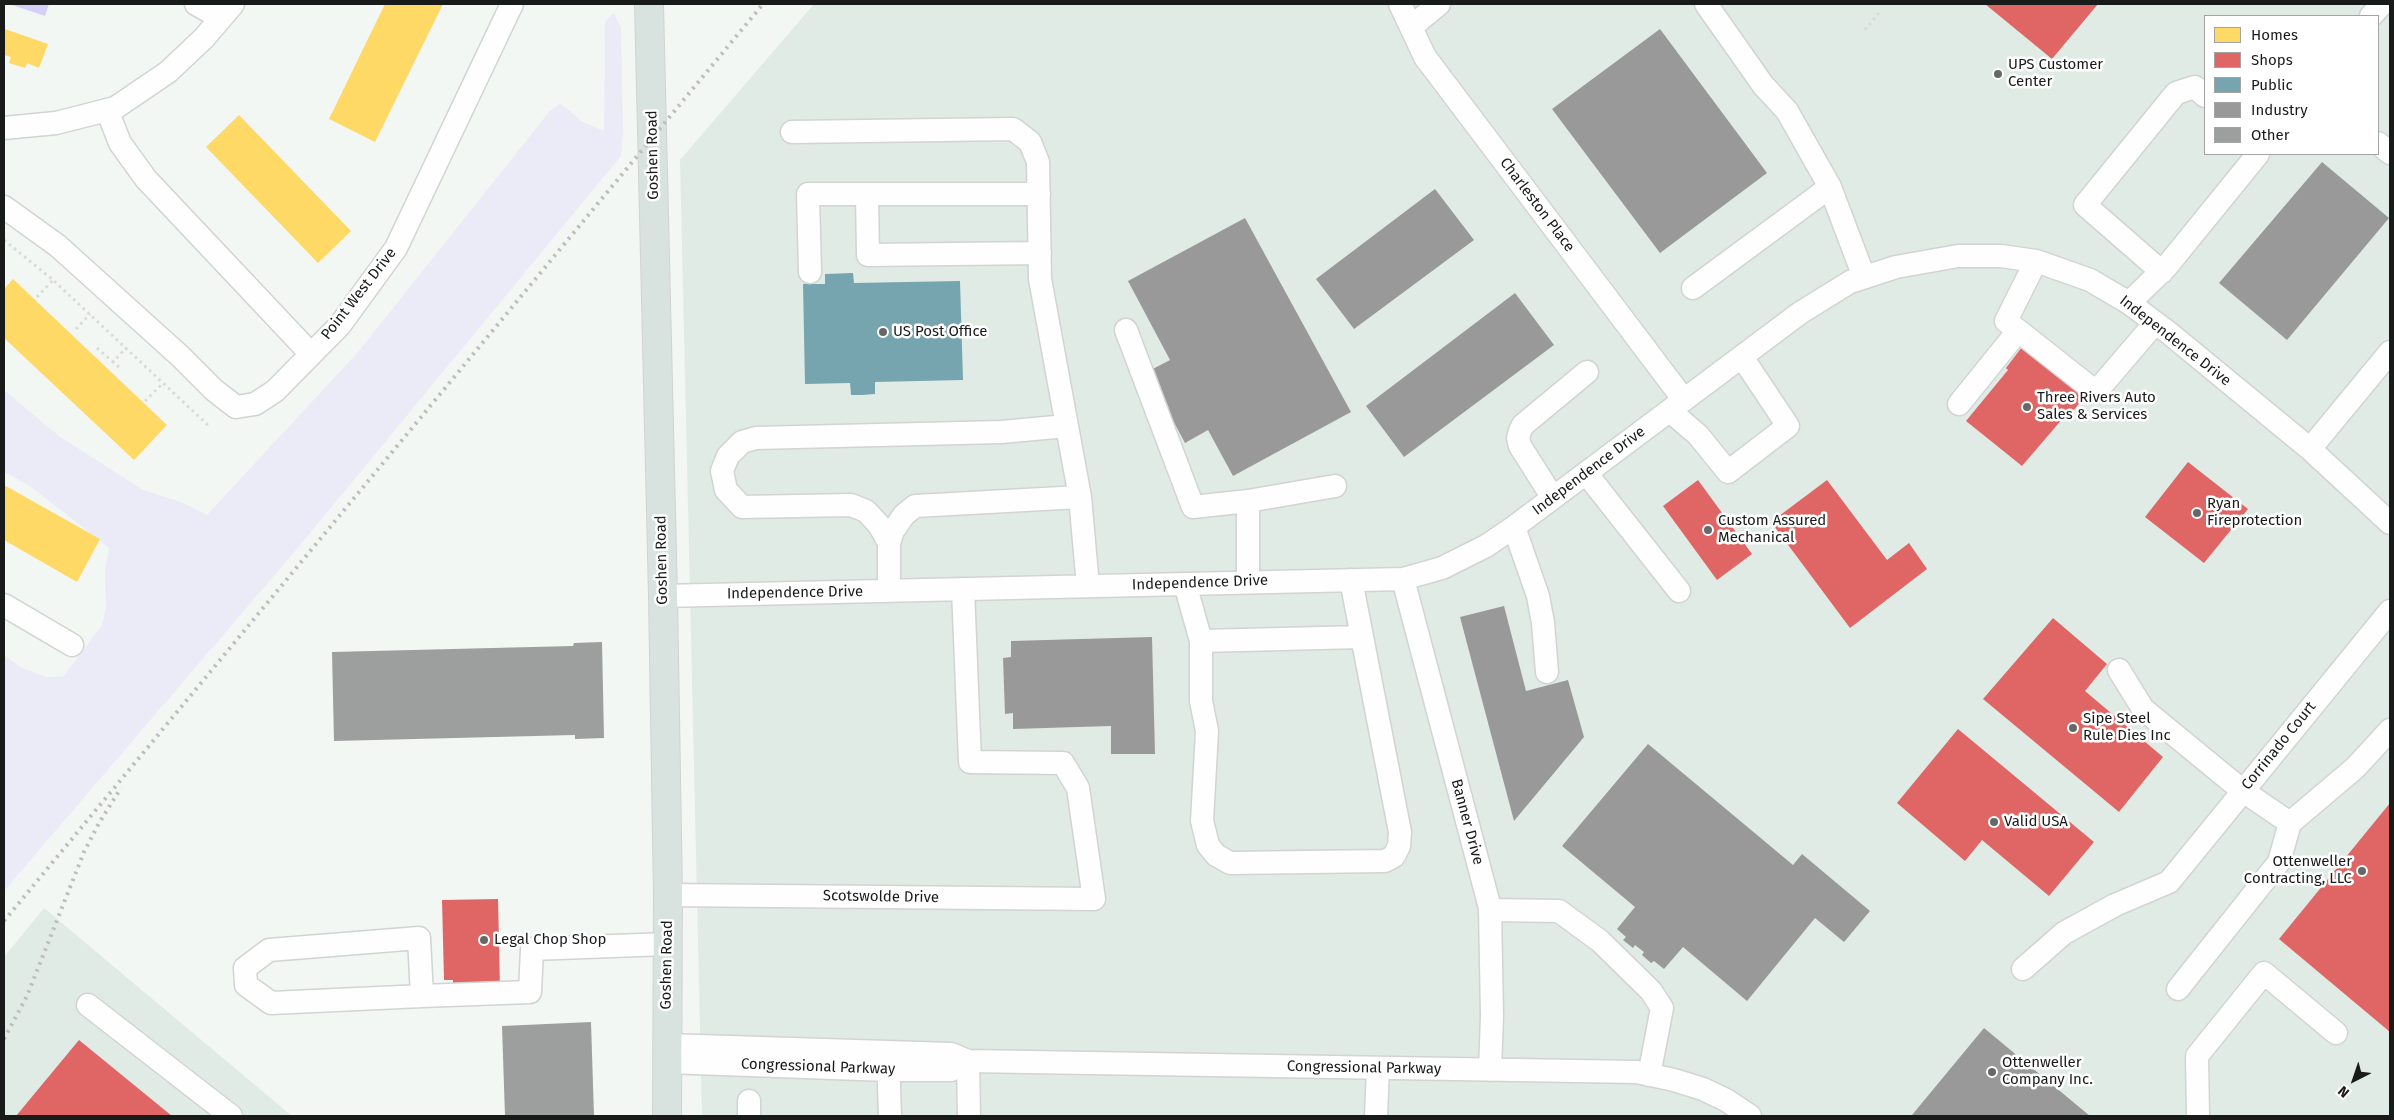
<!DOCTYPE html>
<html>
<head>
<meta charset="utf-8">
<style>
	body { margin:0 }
	#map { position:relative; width:2394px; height:1120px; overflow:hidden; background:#f2f7f4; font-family:"Fira Sans",sans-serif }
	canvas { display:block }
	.frame { position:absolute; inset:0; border:5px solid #191b1a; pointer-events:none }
	.legend { position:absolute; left:2204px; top:15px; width:175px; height:140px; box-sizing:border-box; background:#fff; border:1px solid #a3a4a3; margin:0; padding:6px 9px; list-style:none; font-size:15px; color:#191b1a }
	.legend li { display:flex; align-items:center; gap:10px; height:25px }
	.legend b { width:25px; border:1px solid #a3a4a3 }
	.north { position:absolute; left:2329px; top:1055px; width:50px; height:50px; -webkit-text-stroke:4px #fff; paint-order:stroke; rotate:221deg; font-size:14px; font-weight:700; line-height:20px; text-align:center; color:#191b1a }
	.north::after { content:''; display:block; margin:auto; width:18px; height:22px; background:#191b1a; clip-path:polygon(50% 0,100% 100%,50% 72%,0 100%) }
</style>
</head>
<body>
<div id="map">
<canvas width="2394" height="1120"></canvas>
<div class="frame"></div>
<ul class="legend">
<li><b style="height:14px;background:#ffd966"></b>Homes</li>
<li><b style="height:14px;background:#e06666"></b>Shops</li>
<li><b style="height:14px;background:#76a5af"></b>Public</li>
<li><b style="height:14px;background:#999"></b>Industry</li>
<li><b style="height:14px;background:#9c9f9d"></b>Other</li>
</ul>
<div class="north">N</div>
</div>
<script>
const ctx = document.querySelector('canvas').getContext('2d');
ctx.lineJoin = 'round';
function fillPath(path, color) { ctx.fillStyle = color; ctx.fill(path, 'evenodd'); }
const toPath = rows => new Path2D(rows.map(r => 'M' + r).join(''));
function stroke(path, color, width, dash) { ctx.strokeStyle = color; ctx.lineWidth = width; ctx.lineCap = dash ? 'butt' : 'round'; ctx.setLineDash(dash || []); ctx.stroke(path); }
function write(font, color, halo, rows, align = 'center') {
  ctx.font = font + ' "Fira Sans",sans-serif'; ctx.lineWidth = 5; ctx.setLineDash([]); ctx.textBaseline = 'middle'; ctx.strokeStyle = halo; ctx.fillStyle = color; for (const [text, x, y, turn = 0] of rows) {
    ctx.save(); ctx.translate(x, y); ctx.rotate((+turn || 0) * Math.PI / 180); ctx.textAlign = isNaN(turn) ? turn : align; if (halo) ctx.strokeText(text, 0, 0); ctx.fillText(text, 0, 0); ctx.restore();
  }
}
const built = toPath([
	[814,4,2390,4,2390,1116,702,1116,680,160],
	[2205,16,2378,16,2378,154,2205,154],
	[44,908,292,1116,4,1116,4,957]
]);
const green = toPath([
	[614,13,621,28,623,131,621,156,296,550,4,891,4,655,22,668,46,677,63,677,102,625,106,608,105,571,109,548,30,486,4,472,4,390,59,436,143,490,181,502,207,515,358,352,549,112,560,103,583,122,604,131,605,21]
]);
const water = toPath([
	[9,4,49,4,45,16]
]);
const homes = toPath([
	[385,4,443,4,375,142,329,119],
	[5,29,48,44,39,68,27,63,25,68,9,63,11,57,4,55],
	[239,115,351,231,318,263,206,147],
	[13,279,167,425,134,460,4,338,4,289],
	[4,485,100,539,77,582,4,540]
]);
const shops = toPath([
	[1985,4,2098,4,2052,59],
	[2022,347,2084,397,2067,419,2064,417,2022,466,1966,421,2008,370,2006,368],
	[2188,462,2248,509,2204,563,2145,517],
	[1698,480,1752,554,1717,580,1663,506],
	[1827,480,1887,560,1909,543,1927,569,1850,628,1771,522],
	[2053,618,2107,664,2085,691,2163,757,2119,812,1983,699],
	[1958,729,2094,842,2049,896,1982,840,1965,861,1897,803],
	[2390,803,2390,1032,2279,939],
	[498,899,500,988,453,989,453,980,444,980,442,900],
	[79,1040,172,1116,16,1116]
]);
const public = toPath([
	[853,273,854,283,960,281,963,380,875,382,875,394,862,395,851,395,850,383,805,384,803,284,825,284,825,274]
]);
const industry = toPath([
	[1660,29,1767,173,1660,253,1552,109],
	[2322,162,2389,218,2287,340,2219,283],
	[1435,189,1474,240,1354,329,1316,279],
	[1245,218,1351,412,1233,476,1208,430,1185,443,1147,372,1170,360,1128,281],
	[1515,293,1554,345,1404,457,1366,406],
	[1504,606,1526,691,1568,680,1584,737,1514,821,1460,617],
	[1152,637,1155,754,1111,754,1111,726,1013,729,1013,713,1005,714,1003,658,1011,657,1011,641],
	[1648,744,1793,865,1802,854,1870,911,1844,942,1815,918,1747,1001,1683,947,1664,969,1654,961,1651,963,1642,955,1644,952,1635,945,1633,948,1623,940,1626,937,1617,929,1635,907,1562,846],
	[1984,1028,2090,1116,1912,1115]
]);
const building = toPath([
	[602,642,604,738,575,739,575,735,334,741,332,652,573,646,574,643],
	[591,1022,594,1116,505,1116,502,1026]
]);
const path = toPath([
	[1865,30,1879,13],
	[4,240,53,280,210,427],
	[37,297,53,280],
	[76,329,90,314],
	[97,348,113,362],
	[119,367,113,362,126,348],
	[145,401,163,383]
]);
const minor = toPath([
	[196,4,221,18],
	[1400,4,1425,57,1684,400],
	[1706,4,1763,85,1787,111,1830,187,1864,277],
	[2371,16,2382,4],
	[1411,27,1439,4],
	[107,110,120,143,146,179,311,354],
	[4,128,56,123,115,108,168,72,204,38,233,4],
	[792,132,1013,129,1030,142,1038,162,1040,279,1080,497,1088,586],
	[2378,143,2390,153],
	[867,195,868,255,1040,253],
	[4,207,58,246,180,356,214,390,236,407,255,404,275,391,340,325,396,248,512,4],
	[2036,261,2006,321,2096,392,2155,323],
	[810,272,808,194,1039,194],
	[2162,272,2085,205,2176,93,2195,87,2205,96],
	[1693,288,1830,187],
	[2129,303,2167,266,2258,154],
	[1126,330,1193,507,1248,501],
	[1959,404,2018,331],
	[1670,411,1698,435,1728,472,1788,426,1742,357],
	[2310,449,2390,352],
	[1586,473,1679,591],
	[1553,498,1520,446,1518,438,1520,431,1523,425,1587,372],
	[1514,527,1538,596,1543,623,1547,672],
	[889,543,893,531,904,515,915,506,1080,497],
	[1403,579,1490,908,1492,1016,1490,1070],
	[1248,581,1248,501,1335,486],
	[1185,584,1201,641,1201,701,1207,731,1202,821,1208,845,1216,855,1230,863,1385,861,1394,856,1399,846,1400,832,1351,580],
	[889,591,889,543,879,525,866,511,851,505,742,507,726,490,722,471,728,456,742,442,756,438,1001,432,1067,426],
	[663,596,1403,579,1442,568,1486,546,1514,527,1800,313,1850,282,1896,267,1958,256,2001,256,2036,261,2090,280,2129,303,2169,333,2310,449,2390,523],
	[4,605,72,645],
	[1201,641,1362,637],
	[2119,670,2143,709,2243,791,2290,823,2355,768,2390,730],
	[668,895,1094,899,1078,788,1063,763,970,762,963,589],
	[1490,910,1559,911,1600,941,1651,991,1662,1008,1649,1075],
	[2023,969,2064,933,2115,905,2169,882,2390,611],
	[2178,989,2279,862,2290,823],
	[422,996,419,938,269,950,245,968,246,985,271,1003,422,996,530,992,532,949,667,944],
	[88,1005,231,1116],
	[666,1045,951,1054,968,1061,1637,1072,1674,1080,1703,1089,1726,1100,1750,1116],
	[888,1057,890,1116],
	[968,1061,969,1116],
	[666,1062,888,1070,951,1070,968,1061],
	[749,1116,749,1101],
	[1376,1116,1378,1068],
	[2198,1116,2197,1056,2264,973,2336,1033]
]);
const major = toPath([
	[649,4,663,596,668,895,667,1116]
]);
const rail = toPath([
	[4,921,763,4],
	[4,1039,27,996,84,852,99,823,121,788]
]);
const markers = [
	[1998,74,5,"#656866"],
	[883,332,5,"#656866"],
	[2027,407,5,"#656866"],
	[2197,513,5,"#656866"],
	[1708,530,5,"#656866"],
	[2073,728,5,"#656866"],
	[1994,822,5,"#656866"],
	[2362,871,5,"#656866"],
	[484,940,5,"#656866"],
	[1992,1072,5,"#656866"]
];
const poiNames = [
	["UPS Customer",2008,65],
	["Center",2008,82],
	["US Post Office",893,332],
	["Three Rivers Auto",2037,398],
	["Sales & Services",2037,415],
	["Ryan",2207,504],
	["Fireprotection",2207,521],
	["Custom Assured",1718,521],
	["Mechanical",1718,538],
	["Sipe Steel",2083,719],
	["Rule Dies Inc",2083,736],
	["Valid USA",2004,822],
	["Ottenweller",2352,862,"right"],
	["Contracting, LLC",2352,879,"right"],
	["Legal Chop Shop",494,940],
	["Ottenweller",2002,1063],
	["Company Inc.",2002,1080]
];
const streetNames = [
	["Goshen Road",653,155,-91],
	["Charleston Place",1537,205,53],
	["Point West Drive",359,294,-52],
	["Independence Drive",2175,341,38],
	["Independence Drive",1589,471,-37],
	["Goshen Road",662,560,-91],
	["Independence Drive",1200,583,-2],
	["Independence Drive",795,593,-1],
	["Corrinado Court",2279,746,-51],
	["Banner Drive",1467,822,75],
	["Scotswolde Drive",881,897,1],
	["Goshen Road",667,965,-89],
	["Congressional Parkway",818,1067,2],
	["Congressional Parkway",1364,1068,1]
];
fillPath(built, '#e1ebe6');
fillPath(green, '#eaebf7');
fillPath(water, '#d5d0fa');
fillPath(homes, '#ffd966');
fillPath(shops, '#e06666');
fillPath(public, '#76a5af');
fillPath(industry, '#999');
fillPath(building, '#9c9f9d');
stroke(minor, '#d1d4d2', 25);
stroke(major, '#d1d3d2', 30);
stroke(path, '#d9dada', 3, [2.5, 4]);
stroke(minor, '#fdfefd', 22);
stroke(major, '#d8e3e0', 28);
stroke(rail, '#bdbebe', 4, [2.5, 5]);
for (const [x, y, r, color] of markers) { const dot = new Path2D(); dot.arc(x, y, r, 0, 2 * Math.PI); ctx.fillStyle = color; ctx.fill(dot); stroke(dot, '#fff', 2); }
write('15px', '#191b1a', '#fff', poiNames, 'left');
write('15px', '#191b1a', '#fff', streetNames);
</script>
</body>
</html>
